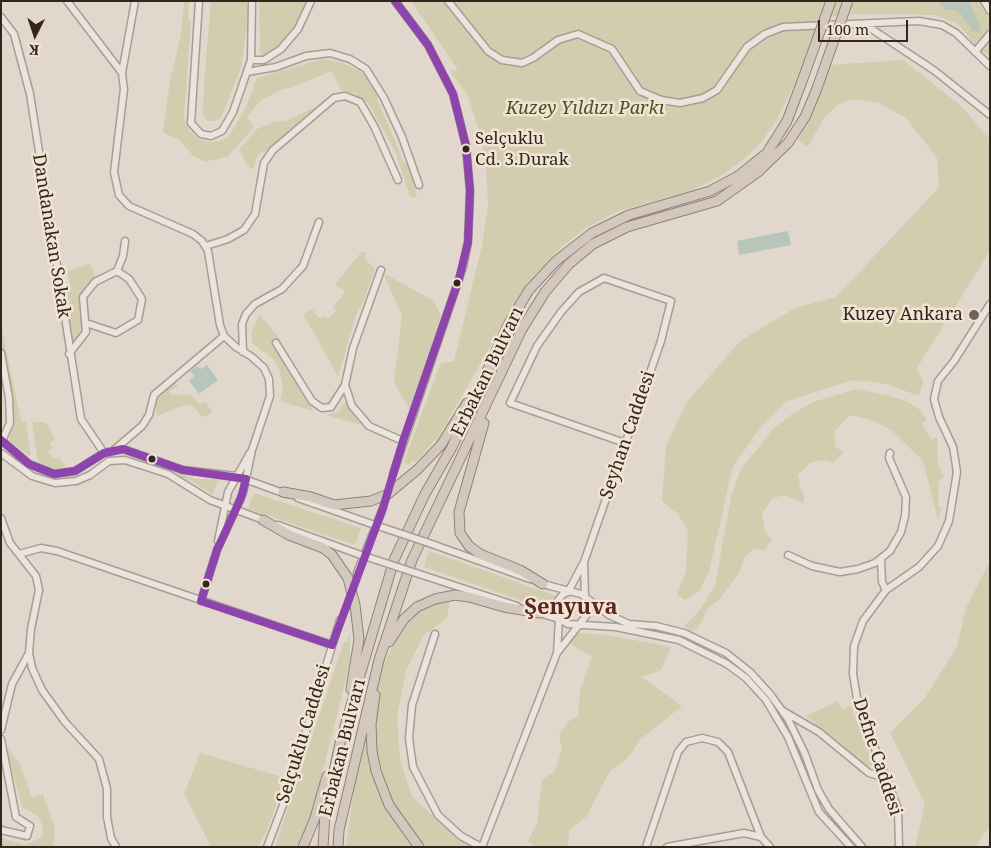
<!DOCTYPE html>
<html>
<head>
<meta charset="utf-8">
<style>
	body { margin:0 }
	#map { position:relative; width:991px; height:848px; overflow:hidden; background:#e2d7cc; font-family:"Noto Serif",serif }
	canvas { display:block }
	.frame { position:absolute; inset:0; border:2px solid #34261f; pointer-events:none }
	.north { position:absolute; left:10px; top:10px; width:50px; height:50px; -webkit-text-stroke:4px #f2e4d3; paint-order:stroke; rotate:184deg; font-size:14px; font-weight:700; line-height:20px; text-align:center; color:#34261f }
	.north::after { content:''; display:block; margin:auto; width:18px; height:22px; background:#34261f; clip-path:polygon(50% 0,100% 100%,50% 72%,0 100%) }
	.scale { position:absolute; left:818px; top:20px; width:90px; height:22px; box-sizing:border-box; border:2px solid #34261f; border-top:0; padding-left:6px; font-size:15px; line-height:18px; white-space:nowrap; color:#34261f; -webkit-text-stroke:4px #f2e4d3; paint-order:stroke }
</style>
</head>
<body>
<div id="map">
<canvas width="991" height="848"></canvas>
<div class="frame"></div>
<div class="north">K</div>
<div class="scale">100 m</div>
</div>
<script>
const ctx = document.querySelector('canvas').getContext('2d');
ctx.lineJoin = 'round';
function fill(path, color) { ctx.fillStyle = color; ctx.fill(path, 'evenodd'); }
const poly = rows => new Path2D(rows.map(r => 'M' + r).join(''));
function trace(path, color, width, dash) { ctx.strokeStyle = color; ctx.lineWidth = width; ctx.lineCap = dash ? 'butt' : 'round'; ctx.setLineDash(dash || []); ctx.stroke(path); }
function label(font, color, halo, rows, align = 'center') {
  ctx.font = font + ' "Noto Serif",serif'; ctx.lineWidth = 5; ctx.setLineDash([]); ctx.textBaseline = 'middle'; ctx.strokeStyle = halo; ctx.fillStyle = color; for (const [text, x, y, turn = 0] of rows) {
    ctx.save(); ctx.translate(x, y); ctx.rotate((+turn || 0) * Math.PI / 180); ctx.textAlign = isNaN(turn) ? turn : align; if (halo) ctx.strokeText(text, 0, 0); ctx.fillText(text, 0, 0); ctx.restore();
  }
}
fill(poly([
	[184,1,189,1,188,21,191,22,184,118,190,131,198,139,209,142,220,141,229,136,245,109,257,78,322,59,341,62,363,73,380,95,377,98,404,163,409,162,417,197,410,197,396,153,368,103,354,93,341,90,332,71,290,88,283,89,260,101,247,117,254,128,228,156,205,162,193,156,180,140,166,134,163,131,170,81,181,34],
	[211,1,247,1,247,27,241,67,225,109,220,119,214,121,208,121,203,116,204,82],
	[259,1,306,1,289,39,275,52,264,56,260,54],
	[411,1,979,1,990,20,990,57,976,46,958,24,936,15,854,14,822,18,813,48,776,121,763,140,743,160,721,176,690,191,616,212,586,228,562,246,526,284,439,436,415,462,413,460,408,465,404,462,440,364,454,361,482,245,488,206,486,168,482,142,468,96,450,71,458,70],
	[903,60,960,105,990,139,990,251,917,368,923,381,919,396,886,384,853,380,787,401,761,427,733,466,709,572,700,590,685,600,677,595,686,571,688,531,678,514,662,501,666,445,687,402,740,341,795,308,836,297,939,187,937,158,906,118,879,103,852,99,838,105,825,116,808,147,798,140,812,114,829,65],
	[331,99,268,151,259,153,252,170,245,162,239,149,257,129,275,122,286,121],
	[362,251,366,253,365,259,375,269,361,308,358,309,338,376,303,314,312,309,319,318,325,316,328,319,336,311,333,307,345,292,335,284],
	[90,264,95,277,81,297,84,331,77,342,73,343,64,287,70,285,68,271],
	[383,273,434,301,441,316,411,411,394,383,402,315],
	[259,314,281,340,274,346,305,398,308,398,313,411,280,401,283,388,279,369,272,358,253,344,251,333],
	[2,329,21,421,26,422,31,457,9,440,15,421,1,353],
	[175,382,178,386,169,392,172,395,191,394,198,404,205,401,213,413,202,417,194,407,188,405,179,407,157,416,155,405,157,397],
	[856,389,890,396,906,401,920,410,927,420,922,424,932,440,937,437,938,464,944,478,939,480,938,506,942,508,938,520,923,461,891,430,871,420,850,415,835,431,835,447,844,452,833,463,823,460,810,463,798,475,800,487,804,496,804,504,785,495,773,498,762,513,765,532,772,539,765,551,754,549,744,558,739,573,719,600,708,608,698,628,690,632,684,626,699,611,715,586,731,497,740,471,772,430,792,414,813,402],
	[347,399,353,414,361,425,326,415,338,412],
	[32,422,44,422,49,427,55,440,50,443,52,447,48,451,54,459,59,457,69,472,57,471,38,463],
	[140,460,196,479,218,479,213,495,195,483,141,462],
	[254,493,361,528,355,545,248,509],
	[429,551,559,597,555,612,424,567],
	[990,561,990,826,975,847,915,847,925,804,890,733,924,699,957,647,966,608],
	[450,600,447,618,423,636,406,671,397,716,400,759,412,796,449,831,475,847,428,847,414,834,395,807,376,764,374,737,379,675,395,640,410,617,432,603],
	[350,633,350,663,312,814,299,847,275,847,344,642,347,642],
	[581,633,607,635,671,647,661,670,642,677,682,706,641,739,627,759,610,771,586,817,569,830,568,847,536,847,528,841,537,823,542,780,555,771,562,749,559,734,569,721,578,716,580,691,592,656,580,651,569,642,572,637],
	[838,701,842,710,851,706,873,765,867,766,806,716],
	[361,740,366,740,377,790,388,812,412,847,346,847],
	[5,745,20,764,32,798,43,794,55,827,53,847,1,847,1,838,25,845,42,837,43,828,39,817,22,807],
	[200,753,286,778,267,830,258,847,211,847,184,794]
]), '#d3cdb0');
fill(poly([
	[937,1,969,1,981,30,978,32,973,31,961,14,955,10,946,10],
	[788,231,791,245,739,255,737,241],
	[207,365,218,380,199,394,189,381,194,376,190,371,197,366,201,369]
]), '#b7c5ba');
trace(poly([
	[383,508,393,474],
	[340,620,357,573]
]), '#bfb4a9', 6, [6, 3]);
const minor = poly([
	[67,1,122,73,124,89,114,172,119,195,129,206,193,234,202,241,208,251,220,325,224,336,236,347,252,357,264,368,269,379,270,396,252,450,243,493,217,550,201,601],
	[199,1,191,123,201,134,211,136,222,131,233,112,251,60,252,1],
	[448,1,488,51,502,60,522,63,533,58,558,40,578,34,612,49,640,91,661,100,680,103,703,98,717,90,747,47,765,34,783,27,919,21,942,25,956,33,990,66],
	[984,1,990,11],
	[1,17,14,34,30,94,81,419,104,453],
	[864,24,935,71,990,115],
	[975,52,990,34],
	[251,60,264,60,281,49,298,29,311,1],
	[247,72,276,67,306,56,330,53,350,59,366,69,384,98,402,137,419,185],
	[122,73,135,1],
	[206,246,228,239,244,230,255,214,264,163,273,150,334,98,345,96,360,102,374,126,398,180],
	[381,270,353,348,345,385,352,406,369,426,403,441],
	[86,323,116,333,138,320,142,299,129,279,117,271],
	[276,343,312,401,322,408,331,407,345,385],
	[243,352,242,324,246,314,255,304,282,289,303,266,319,222],
	[1,353,9,398,10,423,2,441],
	[69,354,86,332,83,297,95,282,117,271,123,256,125,241],
	[1,440,29,464,54,474,75,471,104,453,123,449,183,470,236,476,286,494],
	[114,450,142,426,149,415,154,395,224,336],
	[1,453,32,476,55,483,76,481,90,475,109,461,125,460,168,474,210,500,266,521],
	[393,474,463,267,468,242,470,191,466,146,453,94,428,45,395,1],
	[298,498,369,523],
	[1,518,10,543,36,576,39,590,31,629,29,653,32,668,42,690,65,722,99,759,107,789,107,817,111,838,116,847],
	[278,525,358,554],
	[218,541,228,492,250,453],
	[426,542,530,579],
	[19,554,41,548,57,551,332,645],
	[788,555,812,566,840,572,858,569,875,563,890,551,901,532,905,516,906,497,889,458,890,453],
	[881,559,882,582,886,590],
	[357,573,383,508],
	[416,573,517,606],
	[539,583,581,594,609,615,629,624,656,626,684,633,726,653,750,672,770,694,788,719,805,754,818,790,829,809,862,847],
	[536,612,559,619,568,624,616,627,679,640,727,664,746,678,766,700,788,737,819,812,851,847],
	[435,634,412,705,409,738,413,767,438,815,461,836,481,847],
	[557,653,559,619,555,608,556,603,563,594,568,592,584,562,661,341,671,301,604,278,579,292,561,312,537,346,510,403,625,443],
	[783,711,819,732,869,773,886,778],
	[1,730,12,684,29,653],
	[1,739,16,817,30,826,27,836,1,830],
	[267,847,285,800,340,620],
	[482,847,557,653,589,612,589,607,585,597,584,562],
	[646,847,678,752,686,742,702,738,718,742,728,752,761,837],
	[667,847,744,833,761,837,770,847],
	[899,847,898,809,858,704,853,674,854,646,863,621,886,590,919,567,938,546,949,521,957,472,953,447,939,417,934,399,938,381,954,361,990,304]
]);
const highway = poly([
	[484,423,459,512,460,533,469,546,480,554,520,570,543,584],
	[283,492,311,497,334,505,371,501,388,494,417,470,441,445,467,403],
	[263,520,289,535,323,548,332,555,348,578,355,605,359,639,351,689],
	[389,642,404,619,417,607,435,599,455,595,469,597,504,607,540,613],
	[375,695,371,724,372,751,376,771,389,805,419,847],
	[303,847,315,818,327,776],
	[323,847,325,813,340,743,394,560,425,494,452,447,509,323,529,290,556,261,592,233,629,215,710,191,738,176,767,153,787,121,801,84],
	[338,847,339,830,379,660,412,560,522,329,545,292,569,264,593,244,627,227,717,201,758,172,788,143,805,117,816,91]
]);
trace(minor, '#a79d96', 9);
trace(highway, '#8c837c', 11);
trace(minor, '#eae4dd', 6);
trace(highway, '#d4c8be', 9);
const minorBridge = poly([
	[369,523,426,542],
	[358,554,416,573]
]);
const highwayBridge = poly([
	[801,84,831,1],
	[816,91,848,1]
]);
trace(minorBridge, '#a79d96', 9, []);
trace(highwayBridge, '#8c837c', 11, []);
trace(minorBridge, '#eae4dd', 6);
trace(highwayBridge, '#d4c8be', 9);
trace(poly([
	[1,440,29,464,54,474,75,471,104,453,123,449,183,470,246,479,241,498,217,550,201,601,332,645,383,508,403,441,459,279,468,242,470,191,466,146,453,94,428,45,395,1]
]), '#8e44ad', 8);
for (const [x, y, r, color] of [
	[466,149,4.5,"#34261f"],
	[457,283,4.5,"#34261f"],
	[974,315,6,"#71645c"],
	[152,459,4.5,"#34261f"],
	[206,584,4.5,"#34261f"]
]) { const dot = new Path2D(); dot.arc(x, y, r, 0, 2 * Math.PI); ctx.fillStyle = color; ctx.fill(dot); trace(dot, '#f2e4d3', 2); }
label('17px', '#34261f', '#f2e4d3', [
	["Selçuklu",475,139],
	["Cd. 3.Durak",475,160]
], 'left');
label('italic 18px', '#4b4f27', '#f2e4d3', [
	["Kuzey Yıldızı Parkı",585,109]
]);
label('18px', '#34261f', '#f2e4d3', [
	["Dandanakan Sokak",51,236,81],
	["Erbakan Bulvarı",488,372,-64],
	["Seyhan Caddesi",628,435,-71],
	["Selçuklu Caddesi",304,734,-73],
	["Erbakan Bulvarı",343,748,-76],
	["Defne Caddesi",877,757,72]
]);
label('18px', '#34261f', '#f2e4d3', [
	["Kuzey Ankara",963,315]
], 'right');
label('bold 22px', '#5d2522', '#f2e4d3', [
	["Şenyuva",571,608]
]);
</script>
</body>
</html>
